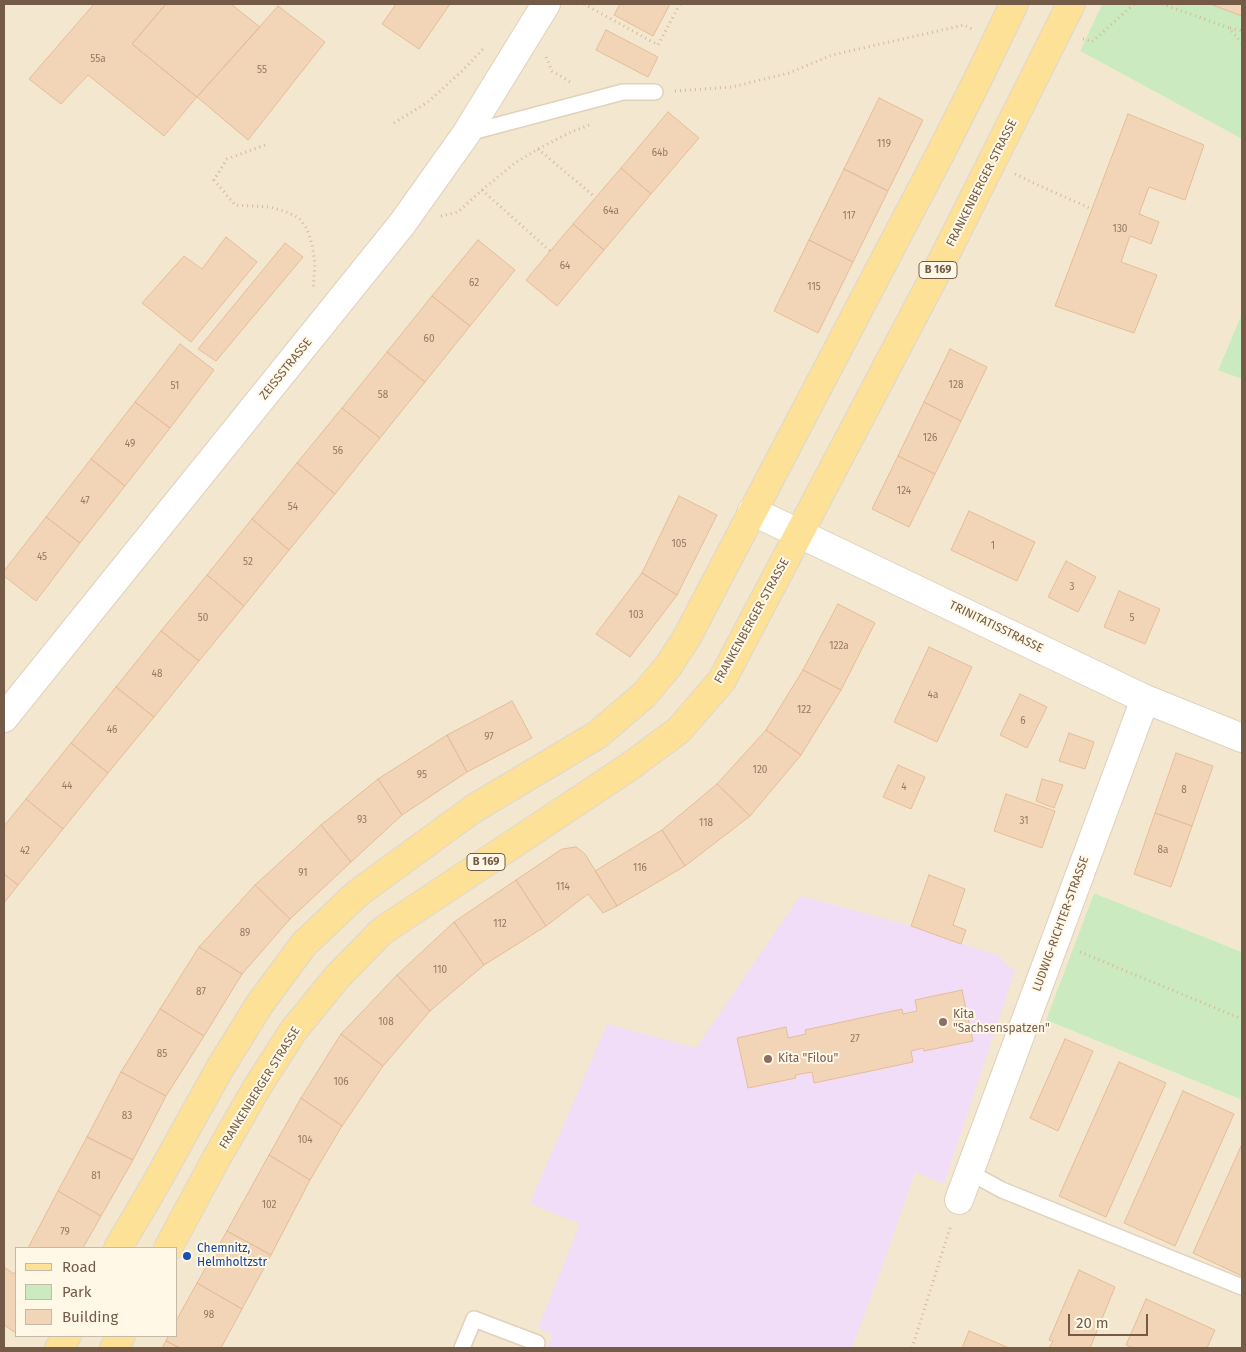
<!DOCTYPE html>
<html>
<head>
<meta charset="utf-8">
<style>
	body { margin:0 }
	#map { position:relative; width:1246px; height:1352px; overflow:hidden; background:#fcf4e0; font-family:"Fira Sans",sans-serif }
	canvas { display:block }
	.frame { position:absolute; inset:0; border:5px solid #735b47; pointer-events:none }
	.legend { position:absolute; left:15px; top:1247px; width:162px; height:90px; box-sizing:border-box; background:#fff8e7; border:1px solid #c7b9a7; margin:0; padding:6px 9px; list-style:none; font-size:15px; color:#735b47 }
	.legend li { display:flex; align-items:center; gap:10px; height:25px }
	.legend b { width:25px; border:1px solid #c7b9a7 }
	.scale { position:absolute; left:1068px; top:1314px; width:80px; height:22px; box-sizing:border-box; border:2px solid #735b47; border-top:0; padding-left:6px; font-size:15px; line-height:18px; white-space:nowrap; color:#735b47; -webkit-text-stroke:4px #fff8e7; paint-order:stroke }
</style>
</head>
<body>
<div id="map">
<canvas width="1246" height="1352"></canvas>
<div class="frame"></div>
<ul class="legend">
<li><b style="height:6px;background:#fde197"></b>Road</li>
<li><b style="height:14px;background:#cceabf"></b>Park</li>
<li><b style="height:14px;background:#f2d5b7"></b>Building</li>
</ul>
<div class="scale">20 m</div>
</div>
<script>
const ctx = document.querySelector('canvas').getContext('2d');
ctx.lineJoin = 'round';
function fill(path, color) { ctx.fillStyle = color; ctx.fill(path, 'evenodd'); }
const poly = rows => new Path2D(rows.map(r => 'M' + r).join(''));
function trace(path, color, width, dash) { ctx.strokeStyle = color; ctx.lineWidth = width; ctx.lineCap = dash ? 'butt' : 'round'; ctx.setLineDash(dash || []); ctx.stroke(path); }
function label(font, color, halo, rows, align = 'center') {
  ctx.font = font + ' "Fira Sans",sans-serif'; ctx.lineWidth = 4; ctx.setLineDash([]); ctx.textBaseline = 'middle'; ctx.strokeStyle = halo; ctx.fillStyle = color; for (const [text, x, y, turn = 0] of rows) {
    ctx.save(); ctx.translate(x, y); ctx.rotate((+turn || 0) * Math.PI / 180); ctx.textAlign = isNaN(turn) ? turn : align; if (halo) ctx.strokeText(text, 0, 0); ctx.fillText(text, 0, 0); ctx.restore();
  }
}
fill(poly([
	[4,4,1102,4,1080,51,1242,139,1242,313,1218,369,1242,379,1242,952,1094,893,1046,1020,1242,1100,1242,1348,4,1348],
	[16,1248,176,1248,176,1336,16,1336]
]), '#f4e7cf');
fill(poly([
	[800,896,911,926,999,956,1009,967,1015,970,944,1184,915,1172,878,1278,852,1348,547,1348,553,1335,538,1328,580,1224,530,1203,607,1024,696,1048]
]), '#f1ddf8');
fill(poly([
	[1102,4,1242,4,1242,139,1080,51],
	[1242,313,1242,379,1218,370],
	[1094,893,1242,952,1242,1100,1046,1020]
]), '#cceabf');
const building = poly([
	[94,4,166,4,132,44,197,97,164,136,88,75,61,104,29,79,94,4],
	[166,4,231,4,260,27,197,97,132,44,166,4],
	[396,4,450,4,419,49,382,24,396,4],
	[620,4,670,4,653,36,614,15,620,4],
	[1210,4,1242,4,1242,16,1210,4],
	[278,6,325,42,248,140,197,97,278,6],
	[606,30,658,57,648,77,596,50,606,30],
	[879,98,923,120,888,191,844,169,879,98],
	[668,112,699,138,651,194,621,168,668,112],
	[1128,114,1204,145,1185,200,1149,187,1139,214,1159,222,1151,244,1130,236,1121,262,1157,275,1134,333,1055,306,1128,114],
	[621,168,651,194,604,250,573,224,621,168],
	[844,169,888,191,853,262,809,240,844,169],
	[573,224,604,250,557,306,526,280,573,224],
	[226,237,257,262,191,342,142,303,184,256,202,269,226,237],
	[478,240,515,270,470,326,432,296,478,240],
	[809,240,853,262,818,333,774,311,809,240],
	[285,243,303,257,216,361,198,349,285,243],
	[432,296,470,326,425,382,387,352,432,296],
	[180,344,214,370,170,428,135,402,180,344],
	[950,349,987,367,961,421,924,402,950,349],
	[387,352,425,382,380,438,342,408,387,352],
	[135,402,170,428,125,486,91,459,135,402],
	[924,402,961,421,935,474,898,456,924,402],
	[342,408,380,438,335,494,297,463,342,408],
	[898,456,935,474,909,527,872,509,898,456],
	[91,459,125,486,80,543,46,517,91,459],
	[297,463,335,494,289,550,252,519,297,463],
	[679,496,717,515,677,595,642,573,679,496],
	[969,511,1035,542,1017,581,951,550,969,511],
	[46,517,80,543,36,601,4,576,4,571,46,517],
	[252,519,289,550,244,606,207,575,252,519],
	[1066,561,1096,577,1078,612,1048,597,1066,561],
	[642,573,677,595,630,657,596,634,642,573],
	[207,575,244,606,199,661,161,631,207,575],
	[1119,591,1160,609,1145,644,1104,627,1119,591],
	[838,604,875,623,841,690,803,670,838,604],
	[161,631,199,661,154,717,116,687,161,631],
	[929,647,972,667,937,742,894,722,929,647],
	[803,670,841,690,801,755,766,730,803,670],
	[116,687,154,717,108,773,71,743,116,687],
	[1020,694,1047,707,1027,748,1000,735,1020,694],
	[512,701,532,738,467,772,447,735,512,701],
	[766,730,801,755,750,816,717,784,766,730],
	[1069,733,1094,742,1085,769,1059,761,1069,733],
	[447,735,467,772,402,815,378,779,447,735],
	[71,743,108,773,63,829,26,799,71,743],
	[1176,753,1213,766,1192,826,1155,813,1176,753],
	[898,765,925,777,911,809,883,797,898,765],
	[378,779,402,815,351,862,321,825,378,779],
	[1042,779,1063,785,1054,808,1036,801,1042,779],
	[717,784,750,816,685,866,662,830,717,784],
	[1006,794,1055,811,1042,848,994,831,1006,794],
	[26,799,63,829,18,885,4,874,4,826,26,799],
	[1155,813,1192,826,1171,887,1134,874,1155,813],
	[321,825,351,862,290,919,255,885,321,825],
	[662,830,685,866,617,906,595,871,662,830],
	[576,847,585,854,617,906,603,913,588,894,546,926,516,880,562,849,576,847],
	[4,874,18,885,4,903,4,874],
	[929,875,965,889,953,925,966,930,961,944,911,926,929,875],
	[516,880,546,926,484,965,454,922,516,880],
	[255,885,290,919,242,974,199,947,255,885],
	[454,922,484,965,430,1011,397,975,454,922],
	[199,947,242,974,204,1036,160,1009,199,947],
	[397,975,430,1011,383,1066,341,1034,397,975],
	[962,990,973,1041,924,1051,923,1048,911,1051,913,1062,814,1083,812,1072,795,1075,796,1078,748,1088,737,1038,786,1027,788,1038,806,1034,805,1030,902,1009,903,1014,917,1011,915,1000,962,990],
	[160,1009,204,1036,166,1096,121,1072,160,1009],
	[341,1034,383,1066,342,1126,301,1098,341,1034],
	[1065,1039,1093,1051,1058,1131,1030,1118,1065,1039],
	[1119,1062,1166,1083,1106,1217,1059,1196,1119,1062],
	[121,1072,166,1096,133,1160,87,1137,121,1072],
	[1183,1091,1234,1114,1175,1246,1124,1223,1183,1091],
	[301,1098,342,1126,310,1180,269,1155,301,1098],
	[87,1137,133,1160,101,1216,58,1191,87,1137],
	[1242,1144,1242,1276,1193,1253,1242,1144],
	[269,1155,310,1180,271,1255,227,1231,269,1155],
	[58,1191,101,1216,83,1248,28,1248,58,1191],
	[227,1231,271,1255,242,1309,197,1283,227,1231],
	[4,1267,14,1274,16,1270,16,1333,4,1325,4,1267],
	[1079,1270,1115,1287,1090,1348,1049,1348,1053,1341,1049,1340,1079,1270],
	[197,1283,242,1309,221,1348,180,1348,166,1341,168,1336,176,1336,176,1321,197,1283],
	[1146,1299,1215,1330,1207,1348,1134,1348,1126,1345,1146,1299],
	[969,1331,1009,1348,962,1348,969,1331],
	[166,1341,180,1348,162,1348,166,1341]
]);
fill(building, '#f2d5b7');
trace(building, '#e5bd98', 1);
const lane = poly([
	[468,133,623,92,655,92],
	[969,1172,1002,1190,1242,1287],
	[462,1348,474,1319,537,1343,535,1348]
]);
const street = poly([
	[752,511,1145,699,1242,738],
	[4,718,402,224,466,134,546,4],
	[959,1200,1145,699]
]);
const primary = poly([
	[118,1248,155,1185,220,1068,259,1005,304,944,358,893,473,809,597,735,644,695,669,665,687,637,940,154,976,83,1014,4],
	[168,1248,216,1159,256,1089,293,1031,338,976,382,931,629,767,679,730,722,680,934,277,1071,4],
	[59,1348,67,1336],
	[114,1348,121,1336]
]);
trace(lane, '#e0d1bc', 18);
trace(street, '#e0d1bc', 30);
trace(primary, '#ddd8d3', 30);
trace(poly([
	[584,4,658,45,680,4],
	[1162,4,1229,28,1242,43],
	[1230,28,1242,31],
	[1083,39,1092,42,1134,4],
	[546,57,552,71,572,83],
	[675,91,732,87,789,73,832,55,964,25,972,29],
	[394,123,428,102,462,71,485,47],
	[265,145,227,159,214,180,235,205,270,207,284,211,299,218,307,229,312,244,315,264,313,290],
	[538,149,595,197],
	[1015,174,1040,186,1092,209],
	[482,190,550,251],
	[441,216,458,212,482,190,515,163,538,149,571,132,592,124],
	[1080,952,1242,1019],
	[912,1348,951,1225]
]), '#d7b89b', 3, [1, 4]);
trace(lane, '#fff', 15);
trace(street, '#fff', 28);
trace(primary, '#fde197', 28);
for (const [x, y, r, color] of [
	[943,1022,5,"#8d6e63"],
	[768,1059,5,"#8d6e63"],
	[187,1256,5,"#1a4fb4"]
]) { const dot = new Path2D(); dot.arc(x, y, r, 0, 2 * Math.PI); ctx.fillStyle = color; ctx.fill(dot); trace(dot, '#fff8e7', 2); }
label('10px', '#937a63', null, [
	["55a",98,59],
	["55",262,70],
	["119",884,144],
	["64b",660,153],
	["64a",611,211],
	["117",849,216],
	["130",1120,229],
	["64",565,266],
	["62",474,283],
	["115",814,287],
	["60",429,339],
	["128",956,385],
	["51",175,386],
	["58",383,395],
	["126",930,438],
	["49",130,444],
	["56",338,451],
	["124",904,491],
	["47",85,501],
	["54",293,507],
	["105",679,544],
	["1",993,546],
	["45",42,557],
	["52",248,562],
	["3",1072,587],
	["103",636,615],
	["50",203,618],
	["5",1132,618],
	["122a",839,646],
	["48",157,674],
	["4a",933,695],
	["122",804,710],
	["6",1023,721],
	["46",112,730],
	["97",489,737],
	["120",760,770],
	["95",422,775],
	["44",67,786],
	["4",904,787],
	["8",1184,790],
	["93",362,820],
	["31",1024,821],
	["118",706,823],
	["8a",1163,850],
	["42",25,851],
	["116",640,868],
	["91",303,873],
	["114",563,887],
	["112",500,924],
	["89",245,933],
	["110",440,970],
	["87",201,992],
	["108",386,1022],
	["27",855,1039],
	["85",162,1054],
	["106",341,1082],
	["83",127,1116],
	["104",305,1140],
	["81",96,1176],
	["102",269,1205],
	["79",65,1232],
	["98",209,1315]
]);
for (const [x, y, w] of [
	[938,270,38],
	[486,862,38]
]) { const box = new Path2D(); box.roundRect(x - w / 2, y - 8.5, w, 17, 4); ctx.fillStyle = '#fff8e7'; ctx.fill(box); trace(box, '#735b47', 1); }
label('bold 11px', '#735b47', null, [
	["B 169",938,270],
	["B 169",486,862]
]);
label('12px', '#735b47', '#fff8e7', [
	["FRANKENBERGER STRASSE",982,183,-63],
	["ZEISSSTRASSE",286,369,-51],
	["FRANKENBERGER STRASSE",752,621,-61],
	["TRINITATISSTRASSE",996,627,26],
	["LUDWIG-RICHTER-STRASSE",1061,924,-70],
	["FRANKENBERGER STRASSE",260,1088,-58]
]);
label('12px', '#785e54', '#fff8e7', [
	["Kita",953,1015],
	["\"Sachsenspatzen\"",953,1029],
	["Kita \"Filou\"",778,1059]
], 'left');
label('12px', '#164399', '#fff8e7', [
	["Chemnitz,",197,1249],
	["Helmholtzstr",197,1263]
], 'left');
</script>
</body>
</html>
